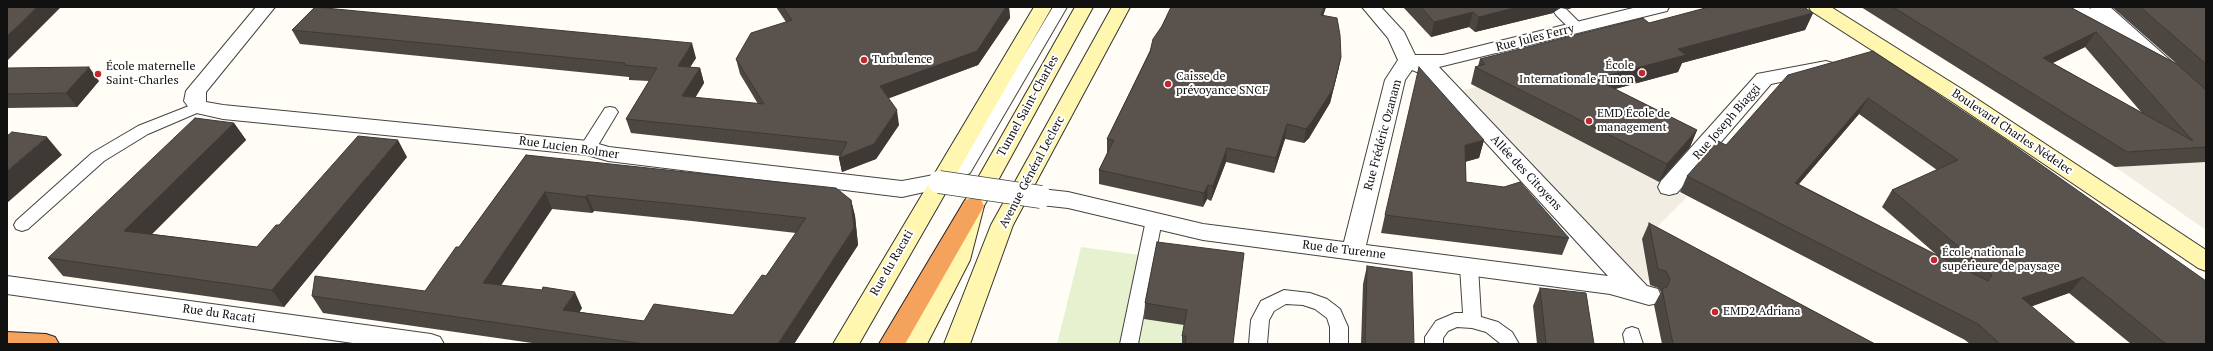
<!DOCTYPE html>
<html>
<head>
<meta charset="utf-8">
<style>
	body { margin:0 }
	#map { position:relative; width:2213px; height:351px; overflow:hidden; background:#fffdf5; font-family:"PT Serif",serif }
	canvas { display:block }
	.frame { position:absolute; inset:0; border:8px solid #111; pointer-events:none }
</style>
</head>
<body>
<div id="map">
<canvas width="2213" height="351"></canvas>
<div class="frame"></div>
</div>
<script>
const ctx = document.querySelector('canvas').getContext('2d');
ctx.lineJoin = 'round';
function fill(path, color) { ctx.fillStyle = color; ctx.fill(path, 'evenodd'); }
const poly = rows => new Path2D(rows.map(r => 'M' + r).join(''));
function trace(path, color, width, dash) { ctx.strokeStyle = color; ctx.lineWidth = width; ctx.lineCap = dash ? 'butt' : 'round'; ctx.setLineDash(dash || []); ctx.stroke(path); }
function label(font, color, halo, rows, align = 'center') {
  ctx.font = font + ' "PT Serif",serif'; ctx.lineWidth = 4; ctx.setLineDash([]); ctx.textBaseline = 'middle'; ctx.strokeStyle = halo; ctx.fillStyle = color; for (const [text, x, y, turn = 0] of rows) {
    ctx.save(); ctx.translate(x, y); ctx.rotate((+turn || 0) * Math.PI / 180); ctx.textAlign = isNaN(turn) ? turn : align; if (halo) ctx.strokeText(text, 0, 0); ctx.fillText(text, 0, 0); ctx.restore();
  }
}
fill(poly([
	[1081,247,1155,257,1188,326,1182,344,1057,344]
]), '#e6f2cf');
fill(poly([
	[1476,87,1687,197,1642,242,1649,280,1625,278,1451,93],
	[2206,162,2206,230,2115,167]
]), '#f1ede2');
const lane = poly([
	[1053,7,1067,7,970,173,945,186,939,188,933,186,931,182,933,178,958,165,1053,7],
	[1561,8,1566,9,1582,25,1584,28,1582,31,1572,31,1556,15,1554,12,1561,8],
	[199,102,204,104,207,107,204,110,148,134,104,161,28,229,22,231,16,229,14,225,16,221,92,153,138,126,199,102],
	[610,107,615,108,618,112,594,152,588,153,582,152,580,148,582,144,605,108,610,107],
	[1154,214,1160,216,1162,220,1138,344,1120,344,1146,220,1148,216,1154,214],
	[1469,261,1475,262,1478,267,1481,317,1498,322,1512,332,1519,344,1501,344,1486,332,1472,328,1457,327,1448,331,1443,338,1443,344,1425,344,1425,337,1436,321,1455,313,1463,313,1460,267,1463,262,1469,261],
	[1284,290,1310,293,1327,299,1340,309,1348,327,1348,344,1330,344,1330,327,1327,318,1315,309,1303,305,1286,304,1274,311,1269,320,1267,344,1249,344,1251,320,1261,301,1284,290],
	[1632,327,1638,329,1643,344,1625,344,1623,334,1626,329,1632,327]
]);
const street = poly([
	[256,7,275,7,206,92,206,102,223,105,588,141,609,147,902,181,939,174,947,177,950,182,947,187,902,197,608,161,587,155,223,119,192,112,184,101,186,91,256,7],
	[1362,7,1381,7,1404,32,1415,55,1443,55,1637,7,1669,7,1667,11,1439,67,1647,286,1658,289,1661,296,1658,303,1649,305,1610,294,1203,240,1068,208,1041,205,1033,203,1030,197,1033,191,1041,189,1068,192,1203,224,1344,242,1385,80,1398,60,1388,38,1362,7],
	[1412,70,1424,75,1608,276,1366,245,1405,80,1412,70],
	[2064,7,2087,7,2091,9,2090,7,2110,7,2206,92,2206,110,2199,108,2115,32,2104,31,2066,11,2064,7],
	[1826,61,1833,63,1836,67,1833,71,1771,84,1677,193,1669,195,1661,193,1658,187,1661,181,1757,74,1826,61],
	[7,276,431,334,440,337,444,344,360,344,7,294,7,276]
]);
const secondary = poly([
	[1034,7,1052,7,859,344,833,344,1034,7],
	[1075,7,1093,7,984,206,970,260,927,344,901,344,946,260,962,206,1075,7],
	[1112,7,1130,7,1013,225,970,344,944,344,991,225,1112,7],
	[1809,7,1831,7,1965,91,2206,250,2206,271,2198,268,1951,101,1811,11,1809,7]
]);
const highway = poly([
	[973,198,981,200,984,206,905,344,879,344,965,200,973,198],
	[7,332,46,334,55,337,59,344,7,344,7,332]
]);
trace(lane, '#444', 2);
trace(street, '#444', 2);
trace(secondary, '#333', 2);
trace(highway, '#222', 2);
fill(lane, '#fff');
fill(street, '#fff');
fill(secondary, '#fff6b0');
fill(highway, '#f5a25d');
const streetBridge = poly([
	[939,182,1041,197]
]);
trace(streetBridge, '#444', 24, []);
trace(streetBridge, '#fff', 22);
fill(poly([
	[776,7,1009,7,1010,18,978,65,888,98,899,125,876,159,842,172,839,158,840,156,631,133,626,119,649,81,629,80,629,77,300,44,292,30,696,58,690,67,700,68,704,83,695,98,758,104,740,74,736,59,786,22],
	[1171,7,1326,7,1323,15,1341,57,1338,71,1330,103,1309,138,1304,143,1285,139,1274,173,1226,162,1211,201,1207,199,1203,207,1099,184,1099,170,1107,153,1107,139],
	[1403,7,1560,7,1553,13,1475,32,1469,27,1431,37],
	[1561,7,1575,7,1568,9],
	[1861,7,2070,7,2177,64,2112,7,2206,7,2206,162,2115,167],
	[2085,47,2142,113,2053,63],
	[1813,13,1805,30,1682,63,1678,72,1615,89,1697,130,1690,147,1659,182,1471,84,1475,67,1478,66,1480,59,1649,23],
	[1873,51,2206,344,2131,344,2069,293,2031,306,2076,344,1970,344,1965,340,1680,192,1687,176,1726,145],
	[1859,114,1937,170,1892,190,1882,207,1938,256,1799,184],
	[7,68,99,81,77,107,7,108],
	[234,123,246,140,152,234,257,247,279,225,407,157,284,307,63,276,48,258],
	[1484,140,1479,158,1465,162,1466,182,1569,238,1562,255,1381,233,1385,215],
	[526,155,851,200,855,216,858,245,794,344,539,344,323,313,312,296,425,291,459,247],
	[552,209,592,213,594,211,692,221,796,233,766,276,733,315,644,321,579,312,582,308,501,285],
	[1649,223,1875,344,1662,344,1654,305,1661,292,1658,288,1650,285,1642,239],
	[1157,242,1233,344,1182,344,1182,336,1184,325,1144,319,1145,303],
	[1367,266,1414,344,1361,344,1363,284],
	[1540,288,1594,344,1537,344,1533,306]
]), '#4d4742');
fill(poly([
	[37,7,61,7,7,61,7,36],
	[1006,7,1009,7,1010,18,978,65,882,101,880,86],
	[1324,7,1326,7,1319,29,1321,15],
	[1518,7,1560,7,1553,13,1475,32,1479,17],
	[1568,7,1575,7,1568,9],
	[1473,12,1469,27,1431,37,1434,22],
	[1813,13,1805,30,1682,63,1678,72,1589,96,1595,79,1678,49],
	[2096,32,2085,47,2032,73,2043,58],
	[692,43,696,58,682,80,678,66],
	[1341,57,1338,71,1330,103,1309,138,1304,143,1306,129],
	[89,67,99,81,77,107,66,93],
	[700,68,704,83,687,111,682,96],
	[1868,98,1859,114,1786,199,1795,183],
	[897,110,899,125,876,159,842,172,839,158],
	[234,123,246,140,138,248,124,231],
	[1287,124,1285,139,1274,173,1276,158],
	[1697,130,1690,147,1659,182,1667,164],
	[47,137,62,155,7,203,7,171],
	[398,140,407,157,284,307,272,290],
	[1484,140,1479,158,1460,163,1465,145],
	[1227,148,1226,162,1211,201,1213,186],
	[1208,185,1207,199,1203,207,1204,193],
	[545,192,552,209,492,299,483,283],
	[587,195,594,211,592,213,585,197],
	[851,200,855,216,858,245,794,344,778,344],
	[2083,277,2069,293,2008,315,2022,298],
	[575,292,582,308,571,326,563,310]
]), '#3f3936');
const building = poly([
	[7,7,37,7,7,36,7,7],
	[315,7,692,43,678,66,700,68,682,96,764,104,736,59,751,33,792,20,783,7,1006,7,977,51,880,86,897,110,874,144,839,158,847,142,626,119,657,68,624,65,625,63,292,30,315,7],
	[1171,7,1324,7,1321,15,1337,18,1340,35,1341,57,1333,89,1311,123,1306,129,1287,124,1276,158,1227,148,1213,186,1208,185,1204,193,1099,170,1114,140,1107,139,1150,52,1153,39,1162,26,1171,7],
	[1421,7,1518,7,1479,17,1473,12,1434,22,1421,7],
	[1709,7,1804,7,1813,13,1678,49,1686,55,1595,79,1697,130,1667,164,1475,67,1485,64,1480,59,1643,18,1649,23,1709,7],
	[1893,7,2070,7,2177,64,2206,90,2206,147,2127,152,1893,7],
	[2096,32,2193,141,2043,58,2096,32],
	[2140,7,2206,7,2206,64,2140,7],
	[1873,51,2006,140,2206,281,2206,344,2166,344,2083,277,2022,298,2076,344,2000,344,1978,324,1687,176,1718,141,1726,145,1788,75,1873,51],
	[1868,98,1958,160,1892,190,1992,275,1988,281,1795,183,1868,98],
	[89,67,66,93,7,94,7,68,89,67],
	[1419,67,1484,140,1465,145,1466,182,1504,187,1520,182,1569,238,1385,215,1419,67],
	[195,118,234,123,124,231,257,247,276,225,279,225,358,136,398,140,272,290,48,258,195,118],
	[12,132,47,137,7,171,7,136,12,132],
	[526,155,836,188,851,200,854,228,778,344,644,344,312,296,315,276,425,291,456,247,459,247,526,155],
	[545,192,585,197,587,195,686,205,806,218,766,276,762,275,733,315,654,304,644,321,563,310,575,292,543,287,542,290,483,283,545,192],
	[1649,223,1875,344,1673,344,1662,289,1667,287,1670,279,1666,271,1658,269,1649,223],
	[1157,242,1244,253,1233,344,1185,344,1186,336,1182,336,1187,310,1145,303,1157,242],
	[1367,266,1412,272,1414,344,1365,344,1367,266],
	[1540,288,1586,293,1594,344,1546,344,1540,288]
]);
fill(building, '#5a524d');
trace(building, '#3f3936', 1);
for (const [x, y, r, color] of [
	[864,60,4,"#c4262e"],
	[1642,73,4,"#c4262e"],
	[98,74,4,"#c4262e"],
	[1168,84,4,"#c4262e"],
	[1589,121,4,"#c4262e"],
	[1934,260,4,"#c4262e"],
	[1715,312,4,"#c4262e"]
]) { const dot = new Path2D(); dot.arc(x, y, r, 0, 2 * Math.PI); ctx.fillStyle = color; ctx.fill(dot); trace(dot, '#fff', 1.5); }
label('12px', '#111', '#fff', [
	["Rue Jules Ferry",1535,38,-14],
	["Tunnel Saint-Charles",1028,106,-61],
	["Rue Joseph Biaggi",1727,122,-49],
	["Boulevard Charles Nédelec",2012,132,34],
	["Rue Frédéric Ozanam",1383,135,-75],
	["Rue Lucien Rolmer",569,148,8],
	["Avenue Général Leclerc",1032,172,-62],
	["Allée des Citoyens",1526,173,47],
	["Rue de Turenne",1344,250,7],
	["Rue du Racati",892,263,-60],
	["Rue du Racati",219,314,8]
]);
label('12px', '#111', '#fff', [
	["Turbulence",872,60],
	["École",1634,66,"right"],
	["Internationale Tunon",1634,80,"right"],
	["École maternelle",106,67],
	["Saint-Charles",106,81],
	["Caisse de",1176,77],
	["prévoyance SNCF",1176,91],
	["EMD École de",1597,114],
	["management",1597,128],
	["École nationale",1942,253],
	["supérieure de paysage",1942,267],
	["EMD2 Adriana",1723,312]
], 'left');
</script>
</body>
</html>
